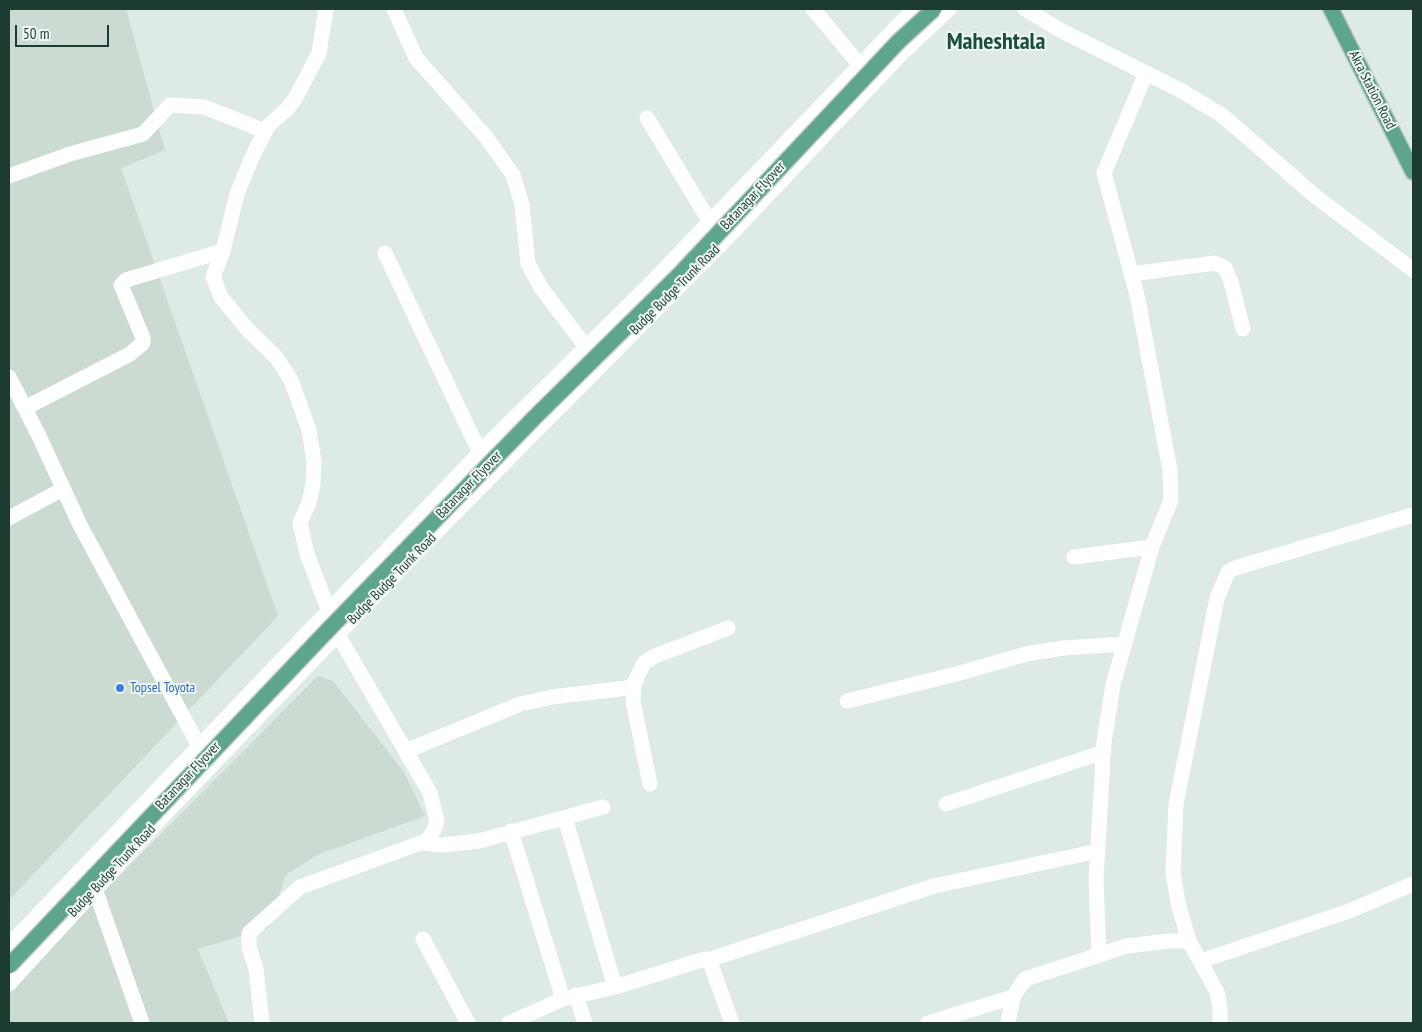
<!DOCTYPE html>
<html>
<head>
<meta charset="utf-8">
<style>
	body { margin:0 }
	#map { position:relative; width:1422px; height:1032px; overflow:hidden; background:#ddebe4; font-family:"PT Sans Narrow",sans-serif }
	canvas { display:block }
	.frame { position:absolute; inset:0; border:10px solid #1d3c31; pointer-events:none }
	.scale { position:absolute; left:15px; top:25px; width:94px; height:22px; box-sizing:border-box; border:2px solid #1d3c31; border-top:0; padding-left:6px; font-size:15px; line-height:18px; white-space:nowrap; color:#1d3c31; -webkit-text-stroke:4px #eef7f2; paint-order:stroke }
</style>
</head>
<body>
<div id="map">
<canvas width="1422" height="1032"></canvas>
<div class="frame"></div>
<div class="scale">50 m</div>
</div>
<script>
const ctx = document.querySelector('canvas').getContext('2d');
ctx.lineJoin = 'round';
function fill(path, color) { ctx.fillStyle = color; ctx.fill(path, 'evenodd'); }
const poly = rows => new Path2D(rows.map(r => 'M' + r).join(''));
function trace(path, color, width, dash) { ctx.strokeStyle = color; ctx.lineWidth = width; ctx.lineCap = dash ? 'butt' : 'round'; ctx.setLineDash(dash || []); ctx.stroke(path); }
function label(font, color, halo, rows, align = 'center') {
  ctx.font = font + ' "PT Sans Narrow",sans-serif'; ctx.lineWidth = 4; ctx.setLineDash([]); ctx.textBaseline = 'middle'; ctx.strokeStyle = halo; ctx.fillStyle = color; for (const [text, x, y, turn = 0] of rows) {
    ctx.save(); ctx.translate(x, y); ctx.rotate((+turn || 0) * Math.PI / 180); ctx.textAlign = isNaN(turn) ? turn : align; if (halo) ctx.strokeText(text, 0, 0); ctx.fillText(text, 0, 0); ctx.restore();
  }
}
fill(poly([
	[9,9,126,9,165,150,121,168,278,616,9,900],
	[318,676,333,681,404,772,425,816,317,855,286,875,268,928,198,949,229,1023,9,1023,9,990,103,892]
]), '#cbdbd2');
const major = poly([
	[1331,9,1413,172]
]);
trace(major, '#c0c8c5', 18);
trace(poly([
	[394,9,416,58,486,137,513,175,522,205,528,264,542,289,586,347],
	[813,9,859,64],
	[1025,9,1062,31,1180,90,1223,116,1315,196,1413,270],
	[647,118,710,222],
	[9,176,70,154,143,134,170,105,204,107,265,131],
	[385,253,480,453],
	[1131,274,1215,263,1225,268,1231,282,1243,329],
	[9,377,39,436,80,525,199,746],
	[25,408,130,354,143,343,143,338,121,285,126,280,223,251],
	[9,518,63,489],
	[1074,557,1152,547],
	[634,684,633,701,650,784],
	[847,701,960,673,1026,654,1063,648,1124,644],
	[406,751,520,704,552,697,628,688,634,684,644,663,655,656,728,628],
	[946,804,1104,752],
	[565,818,615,987],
	[511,831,563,999],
	[421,843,442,845,479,841,603,807],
	[95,889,142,1023],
	[423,939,468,1023],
	[9,945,492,440,654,280,914,9],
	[1099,955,1096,880,1104,742,1113,685,1152,547,1171,500,1170,470,1137,295,1104,173,1146,73],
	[708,960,934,886,1098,851],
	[1201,961,1349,911,1413,884],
	[9,984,161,818,444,524,732,233,900,55,949,9],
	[576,995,585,1023],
	[262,1023,256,969,249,947,249,933,300,887,426,841,433,832,437,821,430,793,338,635,307,554,300,523,309,502,313,485,314,461,309,430,291,380,276,357,248,330,221,297,213,277,223,251,237,194,253,155,268,126,288,108,296,97,319,53,326,9],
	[509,1023,563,999,615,987,705,959,710,962,732,1023],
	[928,1023,1013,997],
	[1008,1023,1013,997,1025,979,1127,946,1168,941,1189,941],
	[1220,1023,1220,1007,1217,992,1189,941,1178,903,1173,872,1176,804,1217,598,1228,572,1235,568,1413,515]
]), '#fff', 15);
trace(major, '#5da58d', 15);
const majorBridge = poly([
	[9,966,327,631,535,417,681,273,899,41,934,9]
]);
trace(majorBridge, '#c0c8c5', 18, []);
trace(majorBridge, '#5da58d', 15);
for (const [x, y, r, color] of [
	[120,688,5,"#3f7fe0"]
]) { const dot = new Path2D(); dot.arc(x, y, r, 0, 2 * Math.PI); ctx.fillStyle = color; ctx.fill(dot); trace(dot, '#eef7f2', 2); }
label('14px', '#1d3c31', '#eef7f2', [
	["Akra Station Road",1372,90,63],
	["Batanagar Flyover",753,196,-47],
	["Budge Budge Trunk Road",675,290,-45],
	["Batanagar Flyover",469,485,-46],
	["Budge Budge Trunk Road",392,579,-46],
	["Batanagar Flyover",188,776,-47],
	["Budge Budge Trunk Road",112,871,-47]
]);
label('14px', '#366cbe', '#eef7f2', [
	["Topsel Toyota",130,688]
], 'left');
label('bold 24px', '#184f3d', '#eef7f2', [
	["Maheshtala",996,42]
]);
</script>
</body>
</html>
